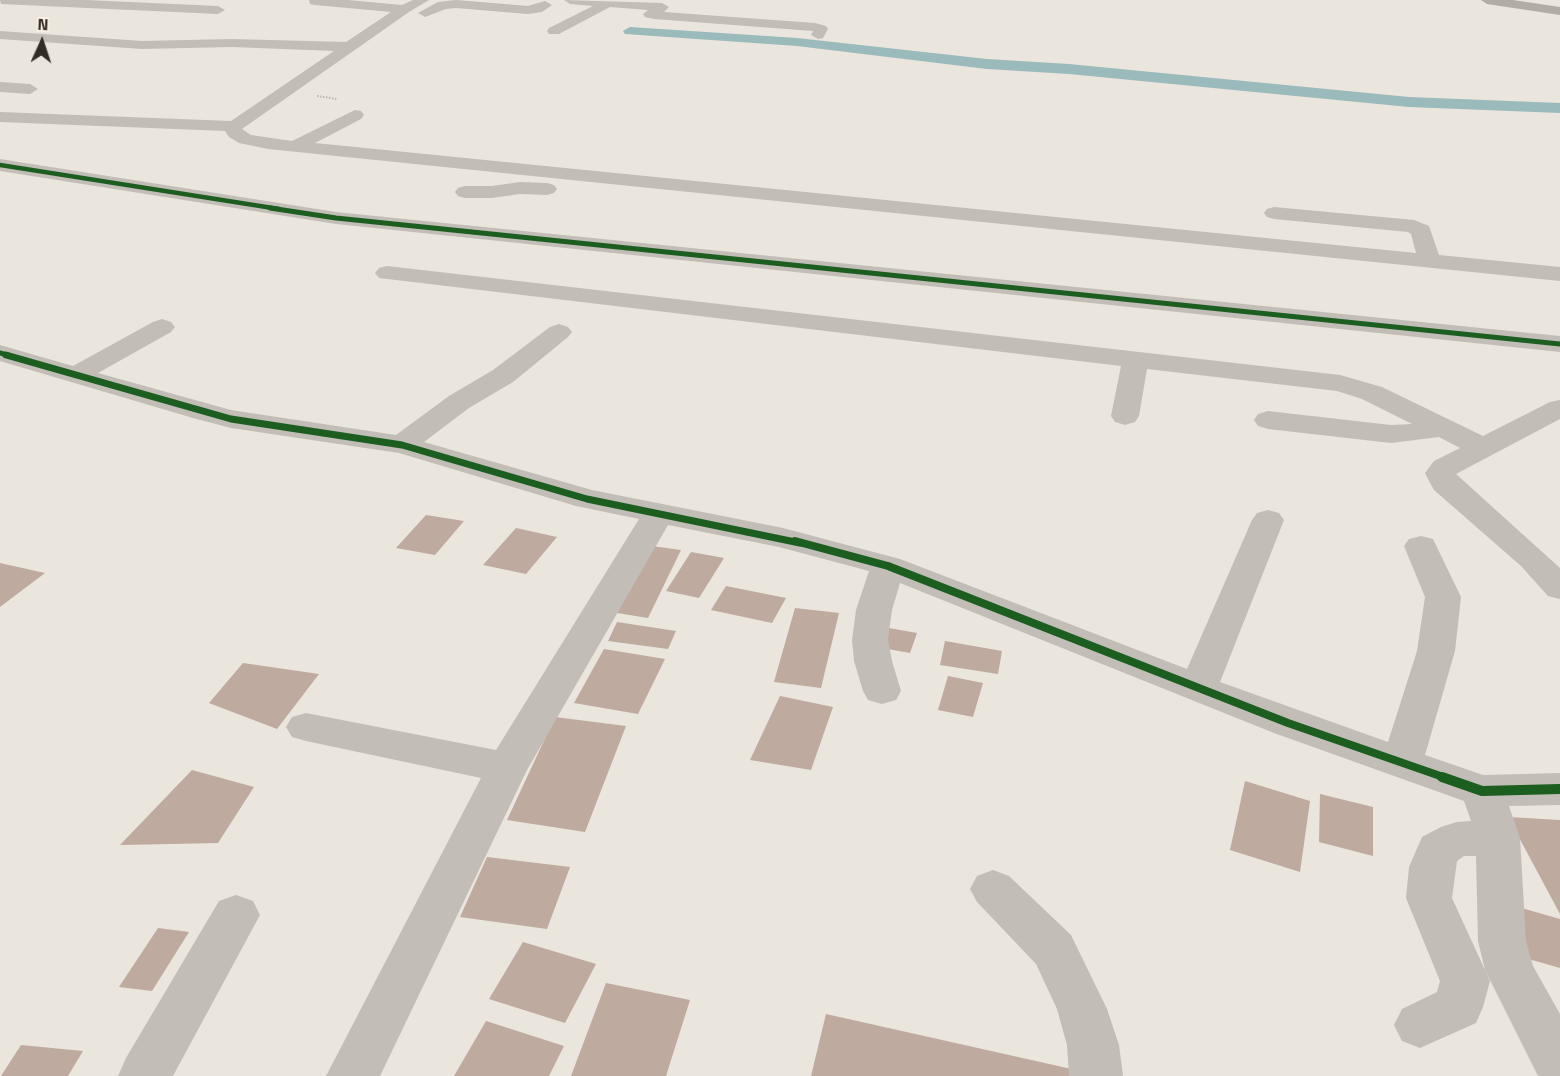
<!DOCTYPE html>
<html>
<head>
<meta charset="utf-8">
<style>
	body { margin:0 }
	#map { position:relative; width:1560px; height:1076px; overflow:hidden; background:#eae5dd; font-family:"Titillium Web",sans-serif }
	canvas { display:block }
	.north { position:absolute; left:12px; top:12px; width:60px; height:60px; -webkit-text-stroke:4px #f8f0e3; paint-order:stroke; rotate:3deg; font-size:16px; font-weight:700; line-height:24px; text-align:center; color:#332b25 }
	.north::after { content:''; display:block; margin:auto; width:21px; height:27px; background:#332b25; clip-path:polygon(50% 0,100% 100%,50% 72%,0 100%) }
</style>
</head>
<body>
<div id="map">
<canvas width="1560" height="1076"></canvas>
<div class="north">N</div>
</div>
<script>
const ctx = document.querySelector('canvas').getContext('2d');
ctx.lineJoin = 'round';
const poly = rows => new Path2D(rows.map(r => 'M' + r).join(''));
function fill(path, color) { ctx.fillStyle = color; ctx.fill(path, 'evenodd'); }
function trace(path, color, width, dash) { ctx.strokeStyle = color; ctx.lineWidth = width; ctx.lineCap = dash ? 'butt' : 'round'; ctx.setLineDash(dash || []); ctx.stroke(path); }
fill(poly([
	[630,27,797,38,987,59,1069,64,1409,97,1560,103,1560,113,1409,107,1069,74,987,69,797,46,625,34,623,31,630,27]
]), '#9ababb');
fill(poly([
	[426,515,464,521,435,555,396,548],
	[516,528,557,537,526,574,483,565],
	[652,546,681,550,648,618,617,613],
	[691,552,724,558,699,598,666,591],
	[0,563,45,573,0,607],
	[726,586,786,598,772,623,711,610],
	[795,608,839,613,821,688,774,682],
	[617,622,676,631,668,649,608,641],
	[878,626,917,633,910,653,871,646],
	[945,641,1002,651,998,674,940,665],
	[604,649,665,659,638,714,574,703],
	[243,663,319,674,277,729,209,703],
	[948,676,983,683,973,717,938,710],
	[780,696,833,707,811,770,750,760],
	[555,717,626,726,585,832,507,820],
	[192,770,254,787,218,843,120,845],
	[1245,781,1310,801,1300,872,1230,850],
	[1320,794,1373,807,1373,856,1319,842],
	[1508,817,1560,820,1560,914],
	[487,857,570,867,547,929,460,917],
	[1518,907,1560,919,1560,968,1525,958],
	[158,928,189,932,152,991,119,987],
	[523,942,596,964,565,1023,489,999],
	[606,983,690,1000,666,1076,571,1076],
	[826,1014,1076,1070,1076,1076,811,1076],
	[486,1021,564,1046,549,1076,454,1076],
	[21,1045,83,1051,68,1076,1,1076]
]), '#beaa9f');
trace(poly([
	[317,96,337,99]
]), '#bcb6af', 2, [1.5, 1.5]);
fill(poly([
	[0,0,86,0,218,6,225,10,218,14,1,4,0,0],
	[309,0,348,0,402,5,413,0,429,0,409,12,242,129,251,135,292,141,355,110,361,111,364,115,361,119,315,143,1416,253,1411,234,1408,232,1274,219,1267,217,1264,213,1267,209,1274,207,1414,220,1429,226,1439,255,1560,267,1560,281,268,149,239,143,229,137,225,131,0,122,0,112,231,121,334,51,232,47,142,49,0,39,0,31,142,41,232,39,346,42,391,12,315,5,310,4,309,0],
	[456,0,528,6,545,1,552,5,542,12,528,14,456,8,446,9,425,17,418,13,438,2,456,0],
	[564,0,662,3,669,7,664,12,815,23,826,26,828,29,823,38,818,39,811,35,813,31,654,19,645,17,643,14,648,10,610,7,559,34,549,34,547,31,549,28,593,6,570,4,564,0],
	[0,82,30,84,38,89,30,94,0,92,0,82],
	[0,159,336,212,1560,336,1560,352,336,224,0,171,0,159],
	[520,182,547,183,554,185,557,189,554,193,547,195,520,194,492,198,465,198,458,196,455,192,458,188,465,186,492,186,520,182],
	[387,266,1340,375,1382,387,1483,436,1550,402,1560,400,1560,419,1456,474,1560,568,1560,599,1548,596,1521,566,1434,490,1430,483,1425,473,1434,461,1460,448,1439,437,1391,443,1268,429,1258,426,1254,420,1258,414,1268,411,1391,425,1412,424,1362,399,1337,391,1147,369,1139,416,1135,422,1125,425,1115,422,1111,416,1121,366,379,278,375,273,379,268,387,266],
	[162,319,171,322,175,327,171,332,98,373,231,410,396,435,449,396,493,370,550,327,559,324,568,327,572,332,568,337,513,382,469,408,424,442,592,490,783,528,900,559,1187,669,1252,520,1257,513,1268,510,1279,513,1284,520,1220,682,1388,742,1417,651,1425,597,1404,546,1409,539,1421,536,1433,539,1461,597,1455,651,1425,755,1483,775,1560,773,1560,805,1509,806,1520,838,1526,941,1533,966,1560,1014,1560,1076,1538,1076,1485,970,1478,941,1476,856,1464,856,1457,861,1452,898,1490,981,1483,1007,1476,1023,1420,1048,1402,1041,1394,1025,1402,1009,1437,992,1440,981,1406,898,1409,867,1422,837,1441,827,1457,822,1471,821,1464,801,1274,733,900,583,892,610,888,640,892,661,901,691,896,700,882,704,868,700,863,691,854,661,852,640,856,610,869,571,779,547,668,525,527,770,380,1076,326,1076,481,778,306,741,292,737,286,727,292,717,306,713,496,750,639,519,576,506,399,453,231,428,193,418,0,361,0,345,73,366,153,322,162,319],
	[993,870,1009,876,1071,935,1107,1009,1119,1045,1123,1076,1069,1076,1067,1045,1057,1009,1036,964,977,902,970,889,977,876,993,870],
	[236,895,253,901,260,915,173,1076,118,1076,126,1058,219,901,236,895]
]), '#c3bdb7');
fill(poly([
	[1481,0,1513,0,1560,7,1560,15,1487,4,1481,0]
]), '#b2aca6');
trace(poly([
	[0,165,279,209]
]), '#1b5e20', 4.5);
trace(poly([
	[270,208,336,218,1560,344],
	[0,353,11,356]
]), '#1b5e20', 5);
trace(poly([
	[6,355,231,419,402,445,587,499,800,543]
]), '#1b5e20', 7);
trace(poly([
	[795,541,888,566,1288,723,1446,778]
]), '#1b5e20', 8);
trace(poly([
	[1442,777,1482,791,1560,789]
]), '#1b5e20', 10);
</script>
</body>
</html>
